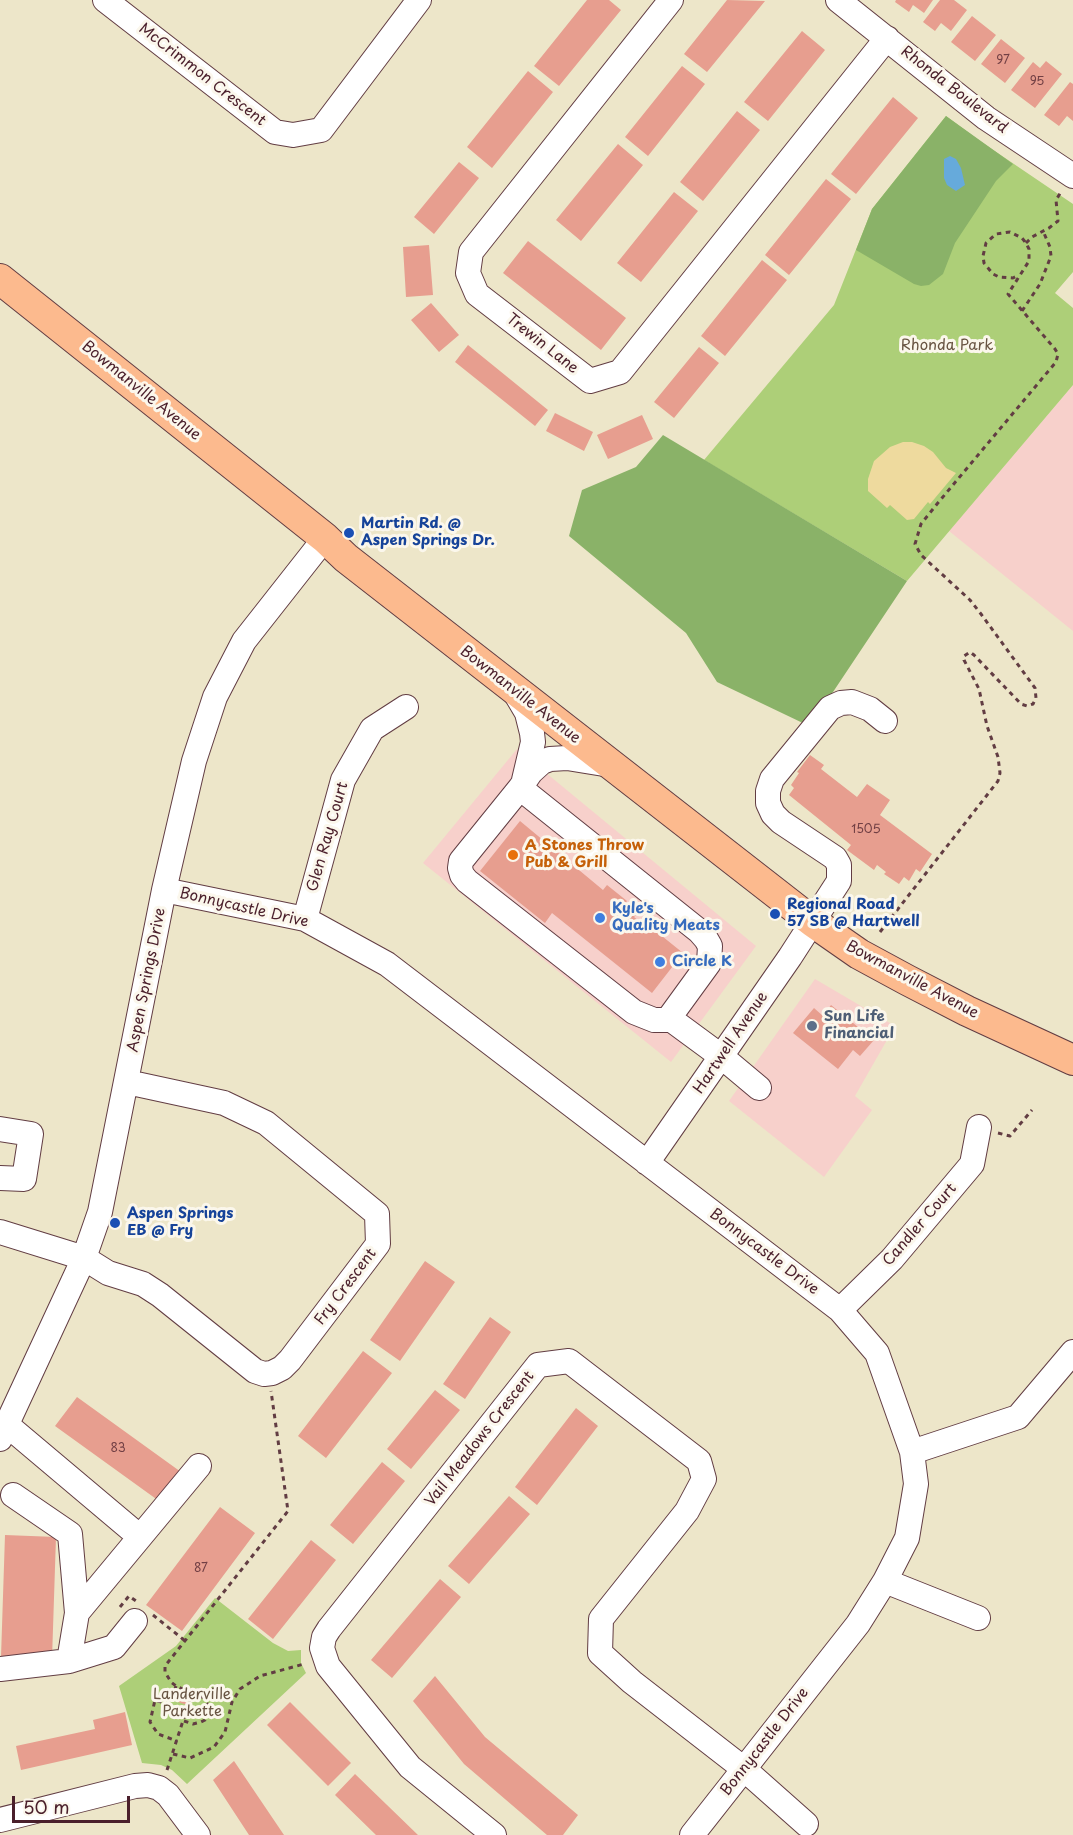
<!DOCTYPE html>
<html>
<head>
<meta charset="utf-8">
<style>
	body { margin:0 }
	#map { position:relative; width:1073px; height:1835px; overflow:hidden; background:#ede6c9; font-family:"Playpen Sans",sans-serif }
	canvas { display:block }
	.scale { position:absolute; left:12px; top:1796px; width:118px; height:27px; box-sizing:border-box; border:3px solid #4a1f2b; border-top:0; padding-left:8px; font-size:18px; line-height:21px; white-space:nowrap; color:#4a1f2b; -webkit-text-stroke:4px #fbf7ec; paint-order:stroke }
</style>
</head>
<body>
<div id="map">
<canvas width="1073" height="1835"></canvas>
<div class="scale">50 m</div>
</div>
<script>
const ctx = document.querySelector('canvas').getContext('2d');
ctx.lineJoin = 'round';
function fill(path, color) { ctx.fillStyle = color; ctx.fill(path, 'evenodd'); }
const poly = rows => new Path2D(rows.map(r => 'M' + r).join(''));
function trace(path, color, width, dash) { ctx.strokeStyle = color; ctx.lineWidth = width; ctx.lineCap = dash ? 'butt' : 'round'; ctx.setLineDash(dash || []); ctx.stroke(path); }
function label(font, color, halo, rows, align = 'center') {
  ctx.font = font + ' "Playpen Sans",sans-serif'; ctx.lineWidth = 6; ctx.setLineDash([]); ctx.textBaseline = 'middle'; ctx.strokeStyle = halo; ctx.fillStyle = color; for (const [text, x, y, turn = 0] of rows) {
    ctx.save(); ctx.translate(x, y); ctx.rotate((+turn || 0) * Math.PI / 180); ctx.textAlign = isNaN(turn) ? turn : align; if (halo) ctx.strokeText(text, 0, 0); ctx.fillText(text, 0, 0); ctx.restore();
  }
}
fill(poly([
	[1073,385,1073,631,949,531],
	[517,749,756,946,671,1062,423,863],
	[815,979,895,1026,855,1096,872,1110,824,1177,729,1101]
]), '#f7d0cb');
fill(poly([
	[946,116,980,141,1073,204,1073,272,1055,293,1073,308,1073,385,907,581,704,460,834,305,872,209],
	[215,1598,273,1643,288,1651,301,1650,301,1663,306,1673,187,1784,172,1770,161,1765,142,1763,119,1686,176,1646]
]), '#adcf78');
fill(poly([
	[946,116,1013,164,996,181,955,243,943,274,929,285,921,286,914,284,856,250,872,209],
	[663,435,907,581,833,692,807,725,717,682,686,633,569,536,582,490,636,467]
]), '#8ab268');
fill(poly([
	[903,442,912,442,924,446,933,452,946,468,956,473,930,504,928,502,914,519,907,520,890,505,887,508,868,491,868,479,874,461,890,447]
]), '#eeda9e');
fill(poly([
	[950,156,956,159,961,168,965,185,956,191,947,185,944,178,944,159]
]), '#66aadb');
fill(poly([
	[587,0,609,0,621,10,559,86,534,66],
	[727,0,765,1,707,72,684,54],
	[896,0,933,0,924,13,913,5,909,12,895,2],
	[940,0,954,0,967,10,951,31,941,23,935,31,923,22],
	[972,16,996,35,975,61,951,42],
	[802,31,825,50,768,121,744,102],
	[1001,39,1025,58,1005,83,981,64],
	[1046,61,1062,74,1035,108,1011,90,1033,62,1040,68],
	[682,66,705,84,648,156,625,137],
	[528,71,553,92,492,168,467,147],
	[1070,82,1073,84,1073,121,1067,116,1059,126,1044,115],
	[893,97,918,118,856,194,831,174],
	[737,111,760,130,703,201,680,182],
	[618,144,643,165,581,241,556,220],
	[459,162,479,178,434,234,414,217],
	[826,179,851,199,789,275,765,255],
	[674,192,698,211,641,282,617,263],
	[528,241,626,318,601,350,503,273],
	[429,245,433,295,406,297,403,247],
	[762,260,787,280,725,356,701,336],
	[431,303,459,335,439,352,411,320],
	[468,345,548,410,535,426,455,362],
	[699,347,719,363,674,418,654,402],
	[555,413,593,432,584,451,546,431],
	[642,415,653,439,608,459,597,435],
	[810,755,824,765,821,769,857,797,867,784,890,800,880,815,932,854,920,872,916,869,909,881,904,877,899,884,884,874,886,872,877,865,874,870,847,850,851,845,789,795,794,788,791,785,799,773,797,772],
	[520,821,603,890,607,885,627,901,623,906,636,915,634,917,645,926,647,924,683,953,652,993,552,913,545,923,480,871],
	[831,1005,874,1040,860,1056,853,1050,838,1069,793,1033,814,1008,823,1016],
	[425,1261,455,1282,400,1361,370,1340],
	[490,1317,511,1332,465,1399,443,1384],
	[363,1351,392,1373,326,1458,298,1436],
	[435,1390,460,1410,411,1469,387,1449],
	[77,1397,181,1472,159,1501,55,1426],
	[576,1408,598,1426,537,1505,515,1487],
	[382,1462,405,1481,353,1544,330,1525],
	[509,1496,530,1514,469,1584,448,1566],
	[220,1507,255,1533,182,1631,146,1605],
	[5,1535,56,1537,52,1659,1,1657],
	[311,1540,336,1560,273,1639,248,1619],
	[440,1579,461,1597,392,1678,371,1660],
	[435,1676,485,1737,578,1815,563,1835,547,1835,464,1764,413,1701],
	[179,1689,191,1693,187,1705,175,1701],
	[290,1702,351,1763,328,1786,267,1725],
	[125,1712,132,1745,21,1770,16,1746,95,1729,93,1720],
	[234,1761,284,1835,249,1835,213,1780],
	[355,1774,418,1835,376,1835,335,1795]
]), '#e79e8f');
const minor = poly([
	[105,0,275,132,293,135,321,130,419,0],
	[671,0,471,252,468,273,477,294,590,381,620,372,887,38],
	[838,0,986,118,1073,176],
	[514,691,527,713,532,733,533,742,524,780],
	[520,788,699,931,706,939,710,946,709,963,669,1018,665,1020,654,1020,634,1012,467,881,462,875,460,868,461,861,520,788,531,772,542,762,550,759,567,758,610,765],
	[164,890,305,919,387,964,840,1310,877,1353,912,1452,916,1484,907,1538,885,1581,858,1624,692,1835],
	[305,919,343,780,372,729,406,707],
	[669,1018,722,1057,759,1088],
	[0,1129,31,1134,24,1179,0,1178],
	[647,1163,790,957,839,881,839,865,835,858,781,822,773,814,768,803,768,791,772,779,830,708,841,703,852,702,870,709,885,721],
	[0,1232,84,1258,108,1273,143,1284,160,1295,255,1371,264,1374,272,1373,282,1368,290,1360,378,1244,377,1214,266,1123,224,1103,127,1082],
	[840,1310,892,1259,972,1164,979,1127],
	[7,1425,140,1537],
	[0,1439,84,1258,100,1212,164,890,194,761,215,697,244,641,325,538],
	[912,1452,1018,1417,1073,1352],
	[13,1495,70,1534,77,1613,69,1661],
	[885,1581,978,1618],
	[77,1613,199,1466],
	[0,1669,69,1661,114,1647,135,1621],
	[0,1820,135,1786,148,1785,159,1788,168,1795,198,1835],
	[494,1835,410,1767,328,1666,322,1648,324,1637,329,1629,538,1365,569,1361,699,1461,704,1479,687,1511,601,1619,600,1653,632,1682,744,1769,806,1824]
]);
const major = poly([
	[0,279,325,538,346,558,813,922,859,954,907,980,967,1011,1073,1060]
]);
trace(minor, '#623d43', 26);
trace(major, '#623d43', 32);
trace(poly([
	[1026,243,1032,237,1049,228,1058,221,1056,200,1061,192],
	[1022,311,1040,284,1051,256,1050,247,1043,231],
	[880,932,998,781,1000,773,998,757,987,726,979,689,964,660,964,656,970,652,974,655,1021,704,1027,706,1033,704,1036,698,1035,688,981,614,970,600,921,555,915,544,921,524,937,504,1056,362,1058,354,1055,349,1008,294,1029,261,1029,249,1026,243,1022,238,1010,232,996,234,986,243,983,256,984,263,993,274,999,277,1013,278,1019,275],
	[998,1133,1010,1136,1032,1110],
	[120,1607,129,1596,136,1601],
	[153,1615,184,1640],
	[176,1686,170,1705,187,1710],
	[204,1698,232,1700],
	[170,1705,155,1700,150,1722,158,1734,177,1741],
	[184,1721,193,1724,201,1722,205,1720,209,1712,207,1703,204,1698,192,1693],
	[173,1754,190,1758,214,1747,225,1732,232,1702,240,1689,260,1676,304,1664],
	[167,1770,192,1693,176,1686,171,1682,165,1672,165,1666,288,1511,271,1391]
]), '#623d43', 3, [4.5, 4.5]);
trace(minor, '#fff', 24);
trace(major, '#fcba8e', 30);
for (const [x, y, r, color] of [
	[349,533,6,"#1a4fb4"],
	[513,855,6,"#e8710a"],
	[775,914,6,"#1a4fb4"],
	[600,918,6,"#3f7fe0"],
	[660,962,6,"#3f7fe0"],
	[812,1026,6,"#5c6f8a"],
	[115,1223,6,"#1a4fb4"]
]) { const dot = new Path2D(); dot.arc(x, y, r, 0, 2 * Math.PI); ctx.fillStyle = color; ctx.fill(dot); trace(dot, '#fbf7ec', 2); }
label('12px', '#713f44', null, [
	["97",1003,61],
	["95",1037,82],
	["1505",866,830],
	["83",118,1449],
	["87",201,1569]
]);
label('15px', '#4a1f2b', '#fbf7ec', [
	["McCrimmon Crescent",202,75,38],
	["Rhonda Boulevard",954,90,38],
	["Trewin Lane",542,344,38],
	["Bowmanville Avenue",141,391,39],
	["Bowmanville Avenue",520,695,38],
	["Glen Ray Court",328,837,-74],
	["Bonnycastle Drive",244,908,13],
	["Aspen Springs Drive",147,980,-79],
	["Bowmanville Avenue",912,980,28],
	["Hartwell Avenue",731,1043,-56],
	["Candler Court",920,1225,-49],
	["Bonnycastle Drive",764,1252,37],
	["Fry Crescent",346,1287,-53],
	["Vail Meadows Crescent",480,1439,-52],
	["Bonnycastle Drive",765,1742,-52]
]);
label('15px', '#685442', '#fbf7ec', [
	["Rhonda Park",947,346],
	["Landerville",192,1695],
	["Parkette",192,1712]
]);
label('bold 15px', '#164399', '#fbf7ec', [
	["Martin Rd. @",361,524],
	["Aspen Springs Dr.",361,541],
	["Regional Road",787,905],
	["57 SB @ Hartwell",787,922],
	["Aspen Springs",127,1214],
	["EB @ Fry",127,1231]
], 'left');
label('bold 15px', '#c56008', '#fbf7ec', [
	["A Stones Throw",525,846],
	["Pub & Grill",525,863]
], 'left');
label('bold 15px', '#366cbe', '#fbf7ec', [
	["Kyle's",612,909],
	["Quality Meats",612,926],
	["Circle K",672,962]
], 'left');
label('bold 15px', '#4e5e75', '#fbf7ec', [
	["Sun Life",824,1017],
	["Financial",824,1034]
], 'left');
</script>
</body>
</html>
